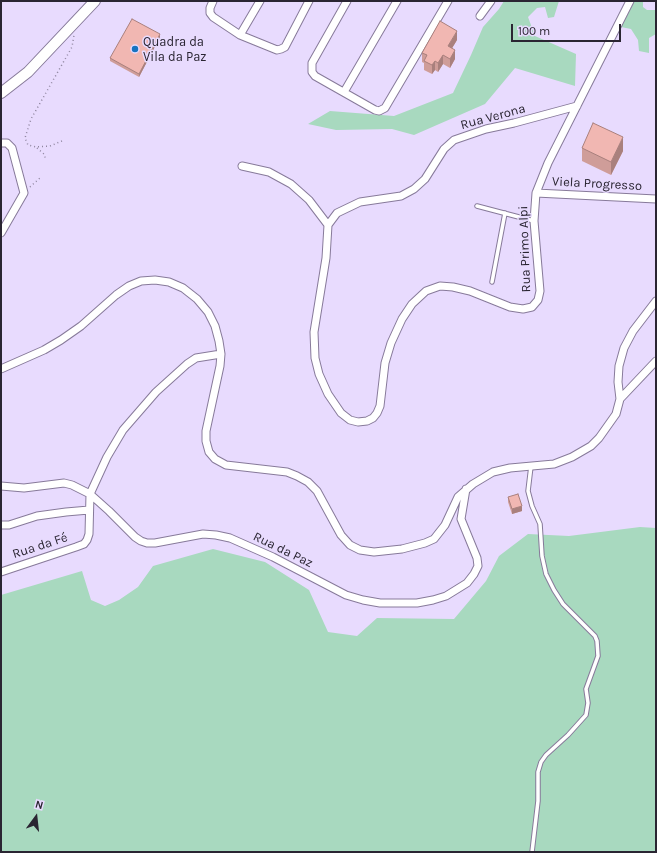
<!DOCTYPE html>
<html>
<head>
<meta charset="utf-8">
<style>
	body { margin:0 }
	#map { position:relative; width:657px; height:853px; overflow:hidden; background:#e8dbfe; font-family:Karla,sans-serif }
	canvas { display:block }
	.frame { position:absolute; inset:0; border:2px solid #2a2532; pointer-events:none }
	.north { position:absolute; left:16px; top:797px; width:40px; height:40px; -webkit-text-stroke:3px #e8dbfe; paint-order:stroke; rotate:15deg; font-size:11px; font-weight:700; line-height:16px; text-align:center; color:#2a2532 }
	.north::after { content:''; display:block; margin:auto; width:14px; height:18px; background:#2a2532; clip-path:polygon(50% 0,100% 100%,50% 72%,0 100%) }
	.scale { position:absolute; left:511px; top:24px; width:110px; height:18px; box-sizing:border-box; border:2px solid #2a2532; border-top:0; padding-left:5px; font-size:12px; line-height:14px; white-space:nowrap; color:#2a2532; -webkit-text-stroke:3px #e8dbfe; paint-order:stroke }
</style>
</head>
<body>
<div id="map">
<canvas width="657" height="853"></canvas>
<div class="frame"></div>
<div class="north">N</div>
<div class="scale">100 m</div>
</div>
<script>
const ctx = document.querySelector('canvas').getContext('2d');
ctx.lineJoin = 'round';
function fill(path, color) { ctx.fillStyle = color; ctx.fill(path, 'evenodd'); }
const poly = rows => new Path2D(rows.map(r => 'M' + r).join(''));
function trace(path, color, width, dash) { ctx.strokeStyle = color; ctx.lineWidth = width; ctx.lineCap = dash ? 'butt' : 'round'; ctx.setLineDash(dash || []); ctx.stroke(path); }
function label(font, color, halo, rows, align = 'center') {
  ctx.font = font + ' Karla,sans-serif'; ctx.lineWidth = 3; ctx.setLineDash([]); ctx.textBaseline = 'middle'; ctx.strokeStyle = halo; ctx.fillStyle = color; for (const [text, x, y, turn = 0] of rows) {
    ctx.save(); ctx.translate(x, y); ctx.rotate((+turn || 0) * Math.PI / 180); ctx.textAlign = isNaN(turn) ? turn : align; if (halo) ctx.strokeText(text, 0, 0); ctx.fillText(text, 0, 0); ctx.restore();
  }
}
fill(poly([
	[504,1,559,1,554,17,548,18,545,7,537,8,528,17,535,36,576,54,575,86,515,68,485,104,414,135,392,129,336,130,308,124,330,111,394,116,453,93,471,55,483,27,499,9],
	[633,1,643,1,643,7,647,10,656,10,656,34,649,38,649,53,639,51,638,40,631,29,621,27],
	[640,527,656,528,656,852,1,852,1,595,82,571,91,600,105,606,119,600,138,587,153,566,213,549,265,562,309,590,328,632,357,636,377,618,454,619,486,581,499,556,528,534,569,536]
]), '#a8d9bf');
const lane = poly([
	[477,206,534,221],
	[492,282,505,213],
	[531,466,528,491,532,506,540,524,542,556,546,574,554,590,563,604,595,636,597,641,598,656,586,689,588,703,586,715,568,735,546,755,541,762,538,772,538,801,532,852]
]);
const street = poly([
	[213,1,210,8,210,13,213,17,240,35,277,50,281,49,285,47,309,1],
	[347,1,312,63,312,72,315,76,375,110,379,111,385,108,448,1],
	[480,16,491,1],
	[240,35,260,1],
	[344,92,397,1],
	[1,143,7,143,12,148,24,193,1,233],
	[242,166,269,172,291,184,309,200,328,225,326,258,314,332,315,358,319,374,328,394,341,413,350,420,358,422,367,421,373,418,377,413,380,406,385,363,391,343,402,319,412,304,426,291,440,286,453,287,470,291,510,307,523,309,532,307,538,300,540,291,534,221,536,193,548,163,630,1],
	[536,193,656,199],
	[328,225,337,213,360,202,401,196,414,189,425,179,444,149,454,140,486,129,514,123,577,106],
	[1,369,44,350,61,340,81,326,116,295,129,286,141,281,155,280,169,282,183,288,197,299,208,312,215,326,219,341,221,354,220,366,206,431,206,441,209,452,215,459,226,465,287,472,297,476,308,482,317,491,341,535,350,545,360,550,374,552,402,549,425,543,434,539,445,525,458,497,473,484,493,472,510,468,554,464,572,457,591,446,599,438,616,414,620,399,618,382,619,366,624,348,633,331,656,301],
	[620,399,656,361],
	[1,486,24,488,64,483,72,485,90,494,109,511,135,537,141,541,147,543,155,543,203,534,216,535,230,538,273,557,346,595,363,600,380,603,417,603,433,600,446,596,467,583,474,574,478,566,477,558,461,519,466,489],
	[1,525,9,525,37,516,66,512,89,510],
	[1,572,76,547,84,544,87,540,89,534,90,494,107,457,123,430,156,392,187,364,196,358,221,354]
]);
const secondary = poly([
	[1,93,28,72,95,1]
]);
trace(lane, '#877a9a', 5.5);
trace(street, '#877a9a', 9);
trace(secondary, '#877a9a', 12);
trace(poly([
	[62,141,50,146,36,147,28,145,25,138,31,119,72,47,74,35],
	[37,148,44,154,46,160],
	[30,187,41,177]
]), '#8f869f', 1.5, [1, 3]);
trace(lane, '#fff', 3.5);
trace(street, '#fff', 7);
trace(secondary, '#fff', 10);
fill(poly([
	[160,37,139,77,110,61,110,58],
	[457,40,452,48,455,59,450,68,443,64,438,72,435,70,432,74,424,70,424,63,422,62,422,53],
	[582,148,623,151,611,175,582,161],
	[508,497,522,511,512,514,508,502]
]), '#cf9d99');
fill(poly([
	[457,31,457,40,448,55,448,46],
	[160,34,160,37,139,77,139,74],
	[455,50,455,59,450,68,450,59],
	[443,55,443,64,438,72,438,63],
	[435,61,435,70,432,74,432,65],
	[623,137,623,151,611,175,611,162],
	[522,506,522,511,512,514,512,509]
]), '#a9807d');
const building = poly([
	[132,19,160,34,139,74,110,58,132,19],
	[440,21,457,31,448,46,455,50,450,59,443,55,438,63,435,61,432,65,424,61,427,55,422,53,440,21],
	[593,123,623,137,611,162,582,148,593,123],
	[518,494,522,506,512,509,508,497,518,494]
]);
fill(building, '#f1b7b2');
trace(building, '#a9807d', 1);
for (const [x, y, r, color] of [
	[135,49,4,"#1773c0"]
]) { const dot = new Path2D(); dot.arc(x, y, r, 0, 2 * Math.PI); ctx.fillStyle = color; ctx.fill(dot); trace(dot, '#e8dbfe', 1.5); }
label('13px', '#2a2532', '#e8dbfe', [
	["Quadra da",143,42],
	["Vila da Paz",143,57]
], 'left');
label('13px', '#2a2532', '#e8dbfe', [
	["Rua Verona",493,117,-15],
	["Viela Progresso",597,184,3],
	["Rua Primo Alpi",525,249,-92],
	["Rua da Fé",40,546,-18],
	["Rua da Paz",283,550,26]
]);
</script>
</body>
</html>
